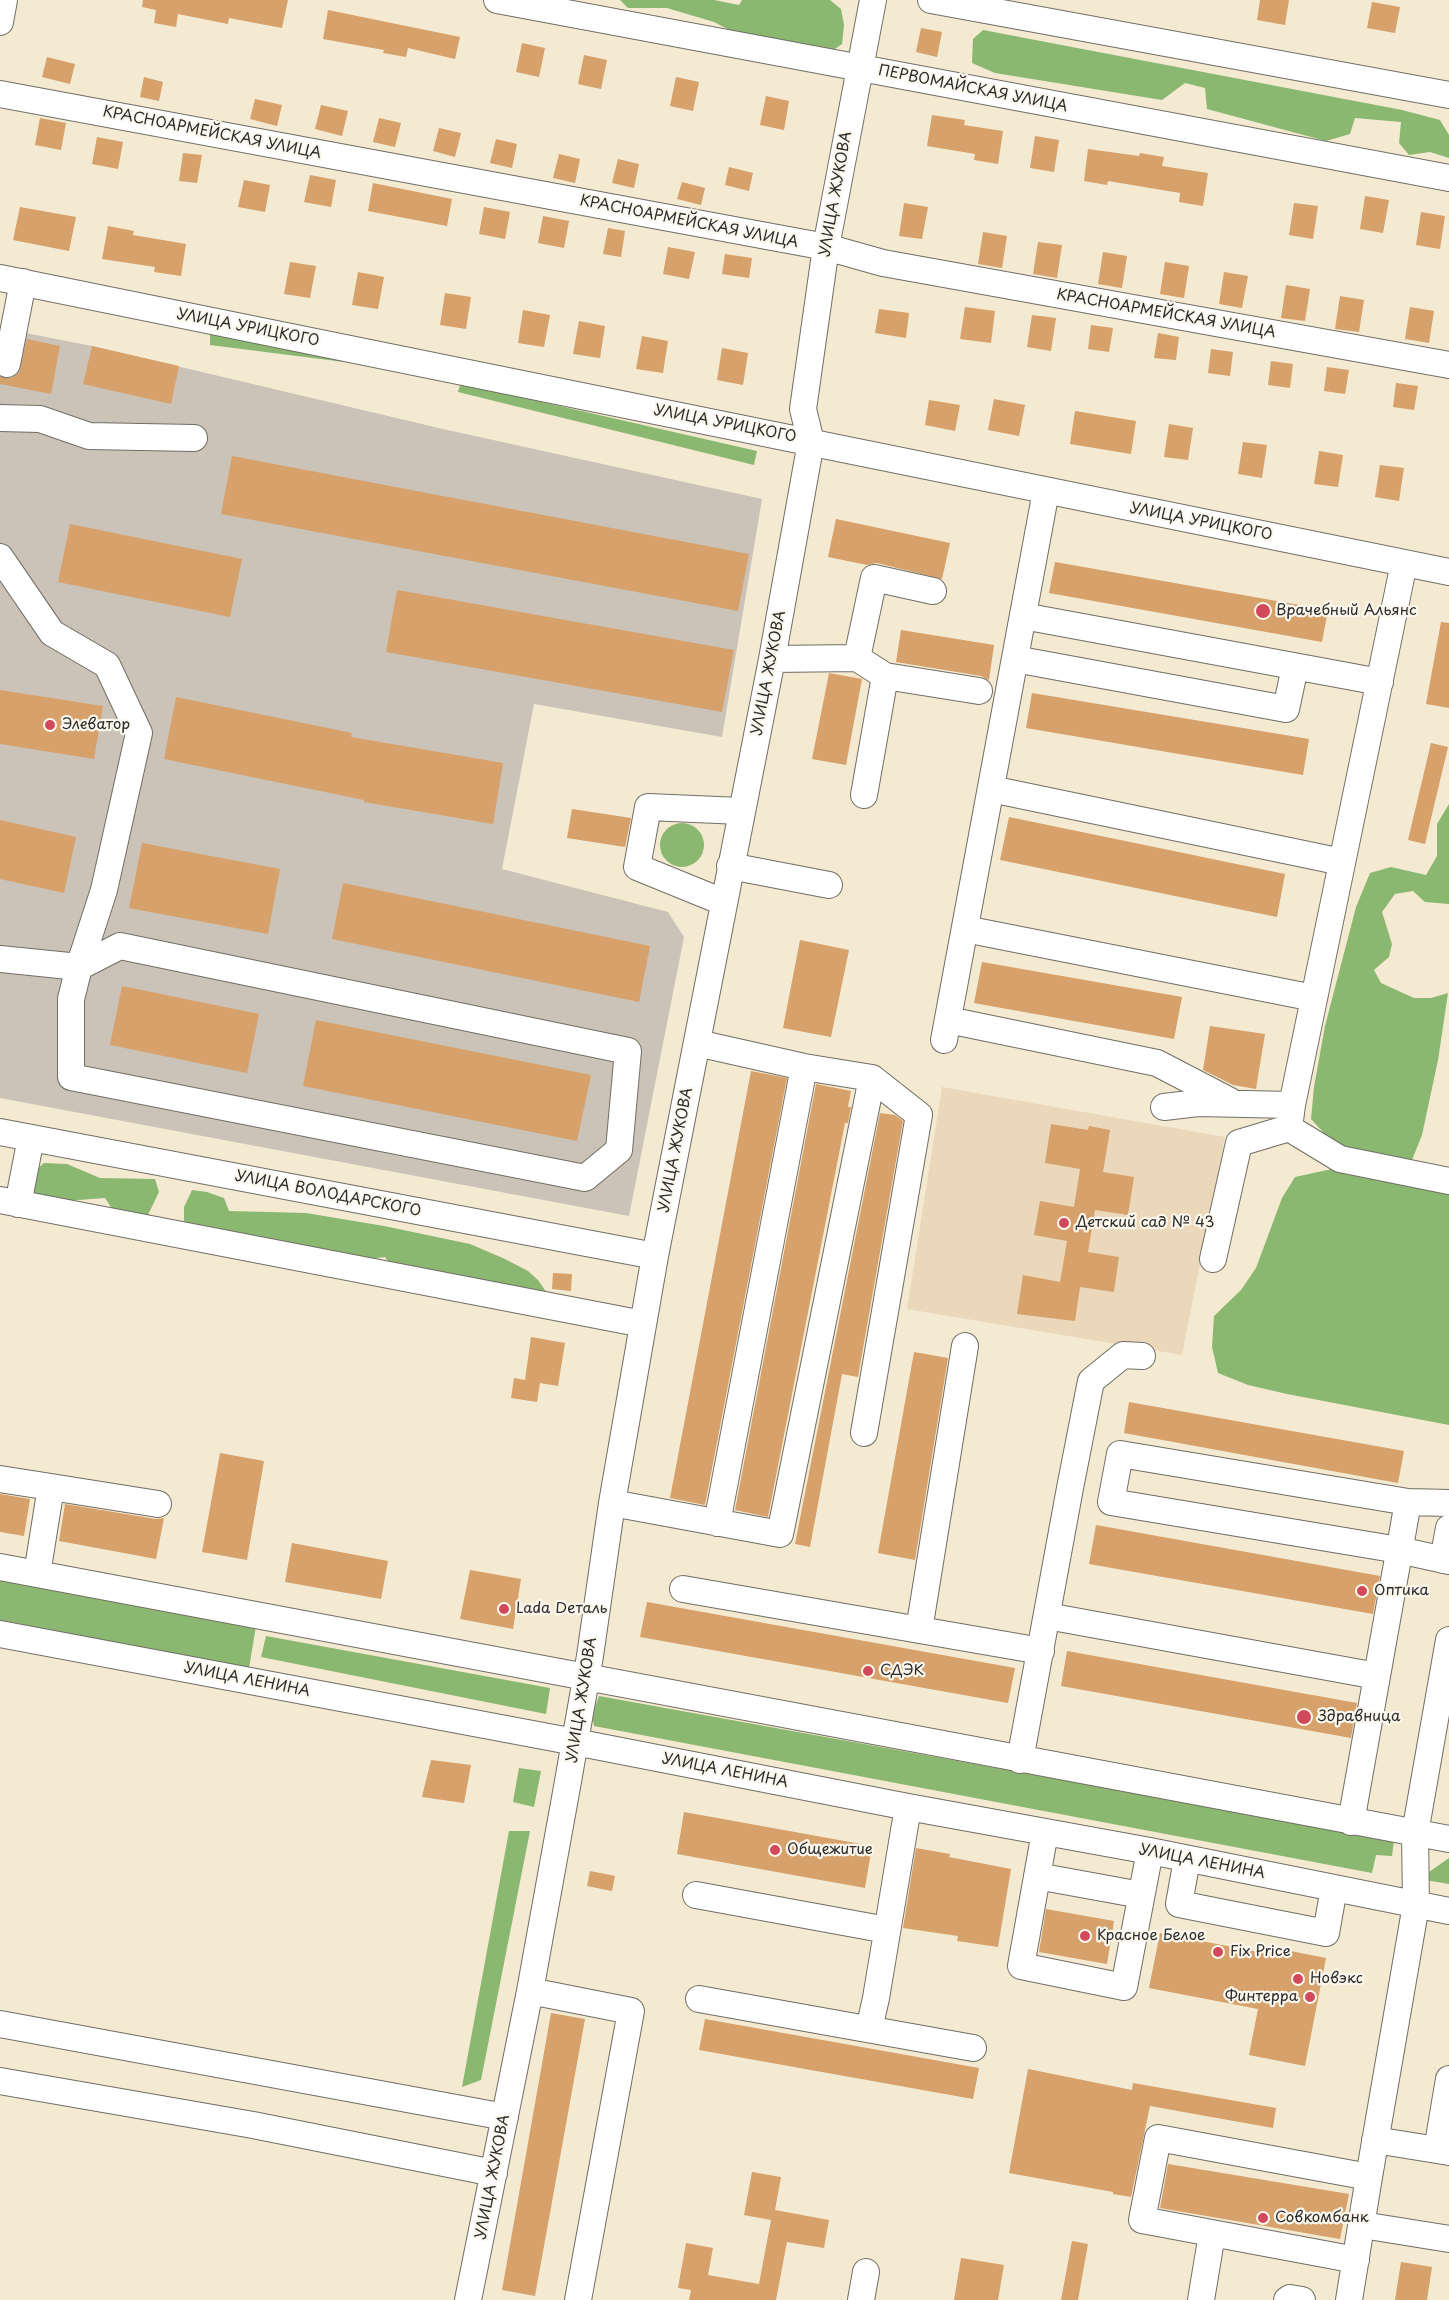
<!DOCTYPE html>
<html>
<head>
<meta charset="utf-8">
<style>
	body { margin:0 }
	canvas { display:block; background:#f4e9d1 }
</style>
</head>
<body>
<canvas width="1449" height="2300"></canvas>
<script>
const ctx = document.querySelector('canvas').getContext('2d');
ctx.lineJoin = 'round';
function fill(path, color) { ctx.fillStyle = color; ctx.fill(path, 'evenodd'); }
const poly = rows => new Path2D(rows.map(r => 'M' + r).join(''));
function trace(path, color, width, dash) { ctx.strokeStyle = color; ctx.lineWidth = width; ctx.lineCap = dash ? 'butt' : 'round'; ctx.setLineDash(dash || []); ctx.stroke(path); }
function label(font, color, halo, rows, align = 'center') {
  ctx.font = font + ' "Playpen Sans",sans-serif'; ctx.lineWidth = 4.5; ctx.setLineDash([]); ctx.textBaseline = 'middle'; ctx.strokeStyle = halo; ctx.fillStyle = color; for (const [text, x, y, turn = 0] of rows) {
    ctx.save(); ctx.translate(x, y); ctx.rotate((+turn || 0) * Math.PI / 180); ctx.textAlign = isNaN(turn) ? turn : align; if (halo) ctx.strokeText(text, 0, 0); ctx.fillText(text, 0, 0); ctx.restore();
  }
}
fill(poly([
	[942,1087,1225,1137,1182,1355,907,1309]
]), '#ebd8ba');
fill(poly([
	[0,328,92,346,443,429,762,499,722,737,534,704,502,869,668,912,684,937,629,1216,0,1098]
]), '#cbc3b8');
fill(poly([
	[620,0,714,0,739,5,742,0,830,0,841,9,844,25,842,44,832,51,735,33,714,22,667,8,628,8],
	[983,30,1402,110,1440,120,1449,135,1449,158,1430,152,1409,155,1399,143,1401,122,1355,118,1350,134,1326,141,1207,109,1205,88,1185,83,1162,100,995,73,972,63,973,39],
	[210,332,368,365,210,345],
	[461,381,542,402,757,451,754,465,458,392],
	[1449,804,1449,904,1425,902,1413,891,1395,894,1382,912,1392,944,1389,957,1374,970,1381,983,1414,998,1431,998,1448,993,1438,1060,1422,1135,1412,1160,1349,1148,1332,1142,1311,1119,1314,1087,1325,1026,1356,907,1370,873,1391,867,1426,875,1437,856,1437,824],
	'660 845a22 22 0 1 1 44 0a22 22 0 1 1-44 0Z',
	[44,1163,67,1164,100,1178,155,1179,159,1192,145,1221,113,1210,105,1198,65,1201,37,1199,29,1176],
	[1341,1167,1449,1189,1449,1425,1287,1394,1248,1385,1218,1373,1212,1347,1214,1316,1241,1290,1256,1268,1282,1198,1295,1177],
	[192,1190,207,1192,224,1198,229,1211,306,1213,384,1226,470,1244,505,1259,528,1271,538,1280,552,1300,395,1271,385,1257,347,1262,194,1233,184,1221,184,1207],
	[0,1577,256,1626,249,1668,0,1620],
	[266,1636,550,1688,546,1714,261,1657],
	[599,1696,1394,1840,1392,1856,1376,1855,1372,1873,594,1726,592,1715],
	[519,1768,541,1771,534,1807,513,1802],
	[509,1831,530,1831,481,2080,462,2087],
	[1449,1858,1449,1884,1419,1879]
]), '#8ab870');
fill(poly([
	[143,0,288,0,282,28,229,18,228,24,178,14,176,27,154,23,156,10,142,7],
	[1260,0,1289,0,1285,25,1257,20],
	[1372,2,1400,7,1395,33,1367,28],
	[328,10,460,37,455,59,408,48,406,57,383,53,384,50,323,39],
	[921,28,942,32,937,57,916,52],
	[522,43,545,48,539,77,516,72],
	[584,55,607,60,601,89,578,84],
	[47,57,75,64,70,84,42,77],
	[144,77,163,82,159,101,140,97],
	[676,77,699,82,693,111,670,106],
	[766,96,789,101,784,130,760,125],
	[255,99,282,105,277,126,250,119],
	[321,105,348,111,342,136,315,129],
	[932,115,965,120,964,125,1003,131,998,164,974,160,975,154,927,146],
	[40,118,66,123,61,150,35,145],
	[379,118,401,123,395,147,373,142],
	[439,128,461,133,455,157,433,151],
	[1035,136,1059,140,1054,172,1030,168],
	[97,137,123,142,118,169,92,164],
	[496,139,517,144,512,168,490,163],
	[1088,149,1139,156,1140,153,1164,157,1162,166,1208,173,1203,206,1179,202,1180,193,1108,181,1107,185,1084,181],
	[183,153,202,155,197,183,179,181],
	[559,154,580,159,575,183,553,178],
	[618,159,639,164,634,188,612,183],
	[729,167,753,173,749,191,725,185],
	[310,175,336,180,331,207,304,202],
	[244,180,270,185,265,212,238,207],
	[682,182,705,188,701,205,677,199],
	[373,183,452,199,447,226,368,211],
	[1365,196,1389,200,1383,233,1360,229],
	[904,203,928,207,922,239,899,236],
	[1294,203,1318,206,1313,239,1289,235],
	[20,207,76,217,69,251,13,240],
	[484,207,510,212,505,239,479,234],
	[1421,212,1445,216,1440,249,1416,245],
	[543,216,569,221,564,248,538,243],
	[108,226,134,231,133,235,186,244,181,276,154,272,155,267,102,259],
	[608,228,625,231,621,257,603,254],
	[983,232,1007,236,1002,268,978,264],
	[1038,242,1062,245,1057,278,1033,274],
	[668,247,695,252,689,279,663,274],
	[1103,252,1127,256,1122,288,1098,284],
	[725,254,752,258,749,278,722,274],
	[290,262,316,266,310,298,284,294],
	[1165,262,1189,266,1184,298,1160,294],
	[358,272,384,277,378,309,352,305],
	[1224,272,1248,276,1242,308,1219,304],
	[1286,285,1310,289,1305,321,1281,318],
	[445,293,471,297,466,329,440,325],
	[1340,296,1364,300,1359,332,1335,329],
	[965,307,995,311,991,343,960,339],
	[1410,307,1434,311,1429,343,1405,339],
	[879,309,909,313,906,338,875,333],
	[523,310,550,315,544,347,518,343],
	[1032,315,1056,318,1051,351,1027,347],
	[579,321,605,326,600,358,573,354],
	[1091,325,1113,328,1109,352,1088,349],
	[1158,333,1179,337,1176,360,1154,358],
	[642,336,668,341,663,373,636,369],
	[27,339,60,346,51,394,0,384,0,377,11,378,19,373],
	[92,346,179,366,171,404,83,384],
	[722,348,748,353,743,385,717,380],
	[1211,349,1233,352,1230,376,1208,373],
	[1271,361,1293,364,1290,388,1268,385],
	[1327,367,1349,370,1345,394,1324,391],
	[1396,383,1418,386,1414,410,1393,407],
	[994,399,1025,405,1019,436,988,430],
	[929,400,960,405,955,431,925,425],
	[1075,411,1136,421,1131,454,1070,444],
	[1169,424,1193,428,1188,460,1164,457],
	[1243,442,1267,445,1262,478,1238,474],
	[1319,451,1343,455,1338,487,1314,484],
	[232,456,749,554,738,611,221,514],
	[1380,465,1404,468,1399,501,1375,497],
	[836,519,950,543,942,579,877,563,867,565,828,557],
	[70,524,242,559,230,617,58,582],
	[1055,562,1328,610,1322,642,1049,593],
	[397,590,734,650,722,712,386,652],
	[1441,622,1449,623,1449,708,1426,704],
	[901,630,994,645,989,680,981,676,896,662],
	[829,673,862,679,846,765,812,759],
	[0,690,103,706,94,759,0,744],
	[1032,693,1309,739,1303,775,1026,728],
	[176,697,352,733,351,737,503,763,493,824,364,802,364,800,164,759],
	[1431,743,1448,747,1425,844,1408,840],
	[572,809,631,818,625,847,567,838],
	[1009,817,1285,874,1277,917,1000,860],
	[0,820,76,837,64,893,0,879],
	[142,843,280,869,268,934,129,908],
	[343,883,650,946,639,1002,332,939],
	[800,940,849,950,831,1037,783,1028],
	[982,962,1182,997,1174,1039,974,1003],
	[122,986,259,1014,247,1073,110,1045],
	[316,1020,591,1075,577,1141,303,1086],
	[1210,1026,1265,1034,1256,1089,1233,1085,1203,1070],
	[751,1071,787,1078,705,1505,670,1498],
	[816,1084,851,1091,848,1107,851,1107,848,1123,845,1123,768,1517,735,1510],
	[880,1113,895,1115,903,1121,858,1377,842,1374,810,1547,795,1544],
	[1051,1124,1088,1130,1089,1126,1110,1130,1103,1172,1134,1177,1128,1215,1095,1210,1088,1252,1119,1257,1114,1292,1080,1287,1075,1321,1017,1314,1023,1275,1060,1282,1067,1241,1034,1235,1040,1201,1074,1207,1080,1169,1045,1163],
	[553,1273,572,1274,571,1291,552,1289],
	[531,1337,565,1343,558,1386,540,1383,537,1402,511,1398,514,1378,525,1380],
	[914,1352,948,1358,915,1560,878,1553],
	[1129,1402,1404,1451,1398,1483,1124,1433],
	[220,1453,264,1461,247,1560,202,1552],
	[0,1494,30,1499,24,1536,0,1532],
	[65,1504,156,1519,164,1518,156,1559,59,1541],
	[1096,1525,1380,1576,1373,1614,1089,1564],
	[292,1543,388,1561,381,1599,285,1582],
	[470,1570,521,1579,513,1629,460,1619],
	[647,1602,1015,1668,1008,1703,640,1637],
	[1067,1651,1357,1703,1351,1738,1061,1686],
	[431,1760,471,1765,464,1803,422,1797],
	[684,1812,872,1846,865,1888,677,1854],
	[916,1848,950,1854,949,1857,1011,1869,998,1947,957,1941,958,1936,903,1928],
	[590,1871,615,1876,612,1891,587,1886],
	[1046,1909,1114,1921,1107,1964,1039,1952],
	[1160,1933,1269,1954,1270,1947,1326,1958,1305,2066,1249,2055,1258,2009,1149,1988],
	[551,2013,585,2019,535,2296,502,2290],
	[705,2019,979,2068,973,2099,699,2050],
	[1028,2069,1132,2090,1133,2083,1276,2108,1273,2128,1150,2106,1131,2197,1113,2194,1113,2192,1009,2173],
	[1168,2164,1349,2194,1340,2239,1160,2208],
	[752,2172,781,2177,775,2210,829,2220,824,2248,787,2242,776,2300,689,2300,691,2290,678,2288,686,2243,713,2248,708,2275,759,2284,771,2220,744,2215],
	[1072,2241,1088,2244,1078,2300,1061,2300],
	[961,2258,1004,2265,998,2300,954,2300],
	[1401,2262,1432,2267,1427,2300,1395,2300]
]), '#d6a16a');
const minor = poly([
	[497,0,1449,178],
	[931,0,1449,95],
	[0,22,4,0],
	[0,94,826,247,883,263,1449,365],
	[0,278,1449,572],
	[7,364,23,282],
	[0,418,40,419,89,436,194,438],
	[0,557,52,633,107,665,139,733,104,890,79,967,71,999,71,1077,585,1178,619,1150,628,1051,120,946,79,967,0,959],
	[1023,616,1380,682],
	[857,658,874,578,933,591],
	[772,659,857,658,885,676,864,795],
	[1015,659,1286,709,1295,667],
	[885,676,979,691],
	[991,789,1342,862],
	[730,866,829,885],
	[723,902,637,867,648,807,741,811],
	[965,929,1314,998],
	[948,1020,1157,1063,1230,1101],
	[944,1040,1046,491],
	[697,1043,804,1067,872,1078,919,1115,864,1433],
	[1164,1107,1198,1103,1292,1105,1404,563],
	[1289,1128,1340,1159,1449,1181],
	[0,1132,655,1256],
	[0,1200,643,1324],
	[18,1204,31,1138],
	[1213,1259,1239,1143,1289,1128,1292,1105],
	[0,1479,51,1487,37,1574],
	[51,1487,158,1504],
	[1408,1502,1120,1454,1111,1502,1399,1550,1449,1561],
	[612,1503,780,1534,872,1078],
	[717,1523,804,1067],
	[1443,1560,1449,1528],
	[0,1567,1449,1839],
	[683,1589,1041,1651],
	[1047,1616,1377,1676],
	[919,1630,965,1346],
	[0,1634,575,1742,908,1807,1150,1851,1449,1911],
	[1020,1760,1070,1488,1091,1381,1123,1355,1142,1356],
	[1351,1822,1408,1502,1449,1503],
	[1045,1832,1021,1966,1124,1987,1150,1851],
	[1187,1859,1179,1904,1326,1933,1334,1888],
	[1037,1876,1141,1895],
	[696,1895,887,1930],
	[530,1991,631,2011,578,2300],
	[699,1999,973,2048],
	[0,2024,505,2117],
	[869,2029,876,1998,908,1807],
	[1449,2079,1437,2150,1449,2152],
	[0,2081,253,2125,494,2173],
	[1375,2140,1437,2150],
	[1362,2225,1449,2239],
	[1356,2260,1142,2220,1158,2138,1369,2177,1416,1905,1415,1833,1449,1640],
	[468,2300,530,1991,567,1787,590,1656,612,1503,655,1256,772,659,811,442,803,409,826,247,873,0],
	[861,2300,866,2272],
	[1201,2300,1212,2234],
	[1287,2300,1290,2298,1302,2300],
	[1349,2300,1369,2177]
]);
trace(minor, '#716e65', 28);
trace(minor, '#fff', 26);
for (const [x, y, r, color] of [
	[1263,611,8,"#d1495b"],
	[50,725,6,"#d1495b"],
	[1064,1223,6,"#d1495b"],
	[1362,1591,6,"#d1495b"],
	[504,1609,6,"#d1495b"],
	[868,1671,6,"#d1495b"],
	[1304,1717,8,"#d1495b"],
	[775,1850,6,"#d1495b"],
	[1085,1936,6,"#d1495b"],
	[1218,1952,6,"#d1495b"],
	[1298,1979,6,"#d1495b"],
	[1310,1997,6,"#d1495b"],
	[1263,2218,6,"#d1495b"]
]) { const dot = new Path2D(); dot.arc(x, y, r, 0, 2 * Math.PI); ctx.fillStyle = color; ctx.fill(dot); trace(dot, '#fbf7ec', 2); }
label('15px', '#2b2b2b', '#fbf7ec', [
	["ПЕРВОМАЙСКАЯ УЛИЦА",973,89,11],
	["КРАСНОАРМЕЙСКАЯ УЛИЦА",212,133,11],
	["УЛИЦА ЖУКОВА",836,194,-80],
	["КРАСНОАРМЕЙСКАЯ УЛИЦА",689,222,11],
	["КРАСНОАРМЕЙСКАЯ УЛИЦА",1166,314,10],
	["УЛИЦА УРИЦКОГО",248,328,11],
	["УЛИЦА УРИЦКОГО",725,424,11],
	["УЛИЦА УРИЦКОГО",1201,522,11],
	["УЛИЦА ЖУКОВА",769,673,-79],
	["УЛИЦА ЖУКОВА",676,1150,-79],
	["УЛИЦА ВОЛОДАРСКОГО",328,1194,11],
	["УЛИЦА ЛЕНИНА",247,1680,11],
	["УЛИЦА ЖУКОВА",582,1700,-81],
	["УЛИЦА ЛЕНИНА",725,1771,11],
	["УЛИЦА ЛЕНИНА",1202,1862,11],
	["УЛИЦА ЖУКОВА",493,2177,-79]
]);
label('15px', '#2b2b2b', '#fbf7ec', [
	["Врачебный Альянс",1276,611],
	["Элеватор",62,725],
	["Детский сад № 43",1076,1223],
	["Оптика",1374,1591],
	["Lada Dеталь",516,1609],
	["СДЭК",880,1671],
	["Здравница",1318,1717],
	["Общежитие",787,1850],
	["Красное Белое",1097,1936],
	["Fix Price",1230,1952],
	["Новэкс",1310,1979],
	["Финтерра",1298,1997,"right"],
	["Совкомбанк",1275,2218]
], 'left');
</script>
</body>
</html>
